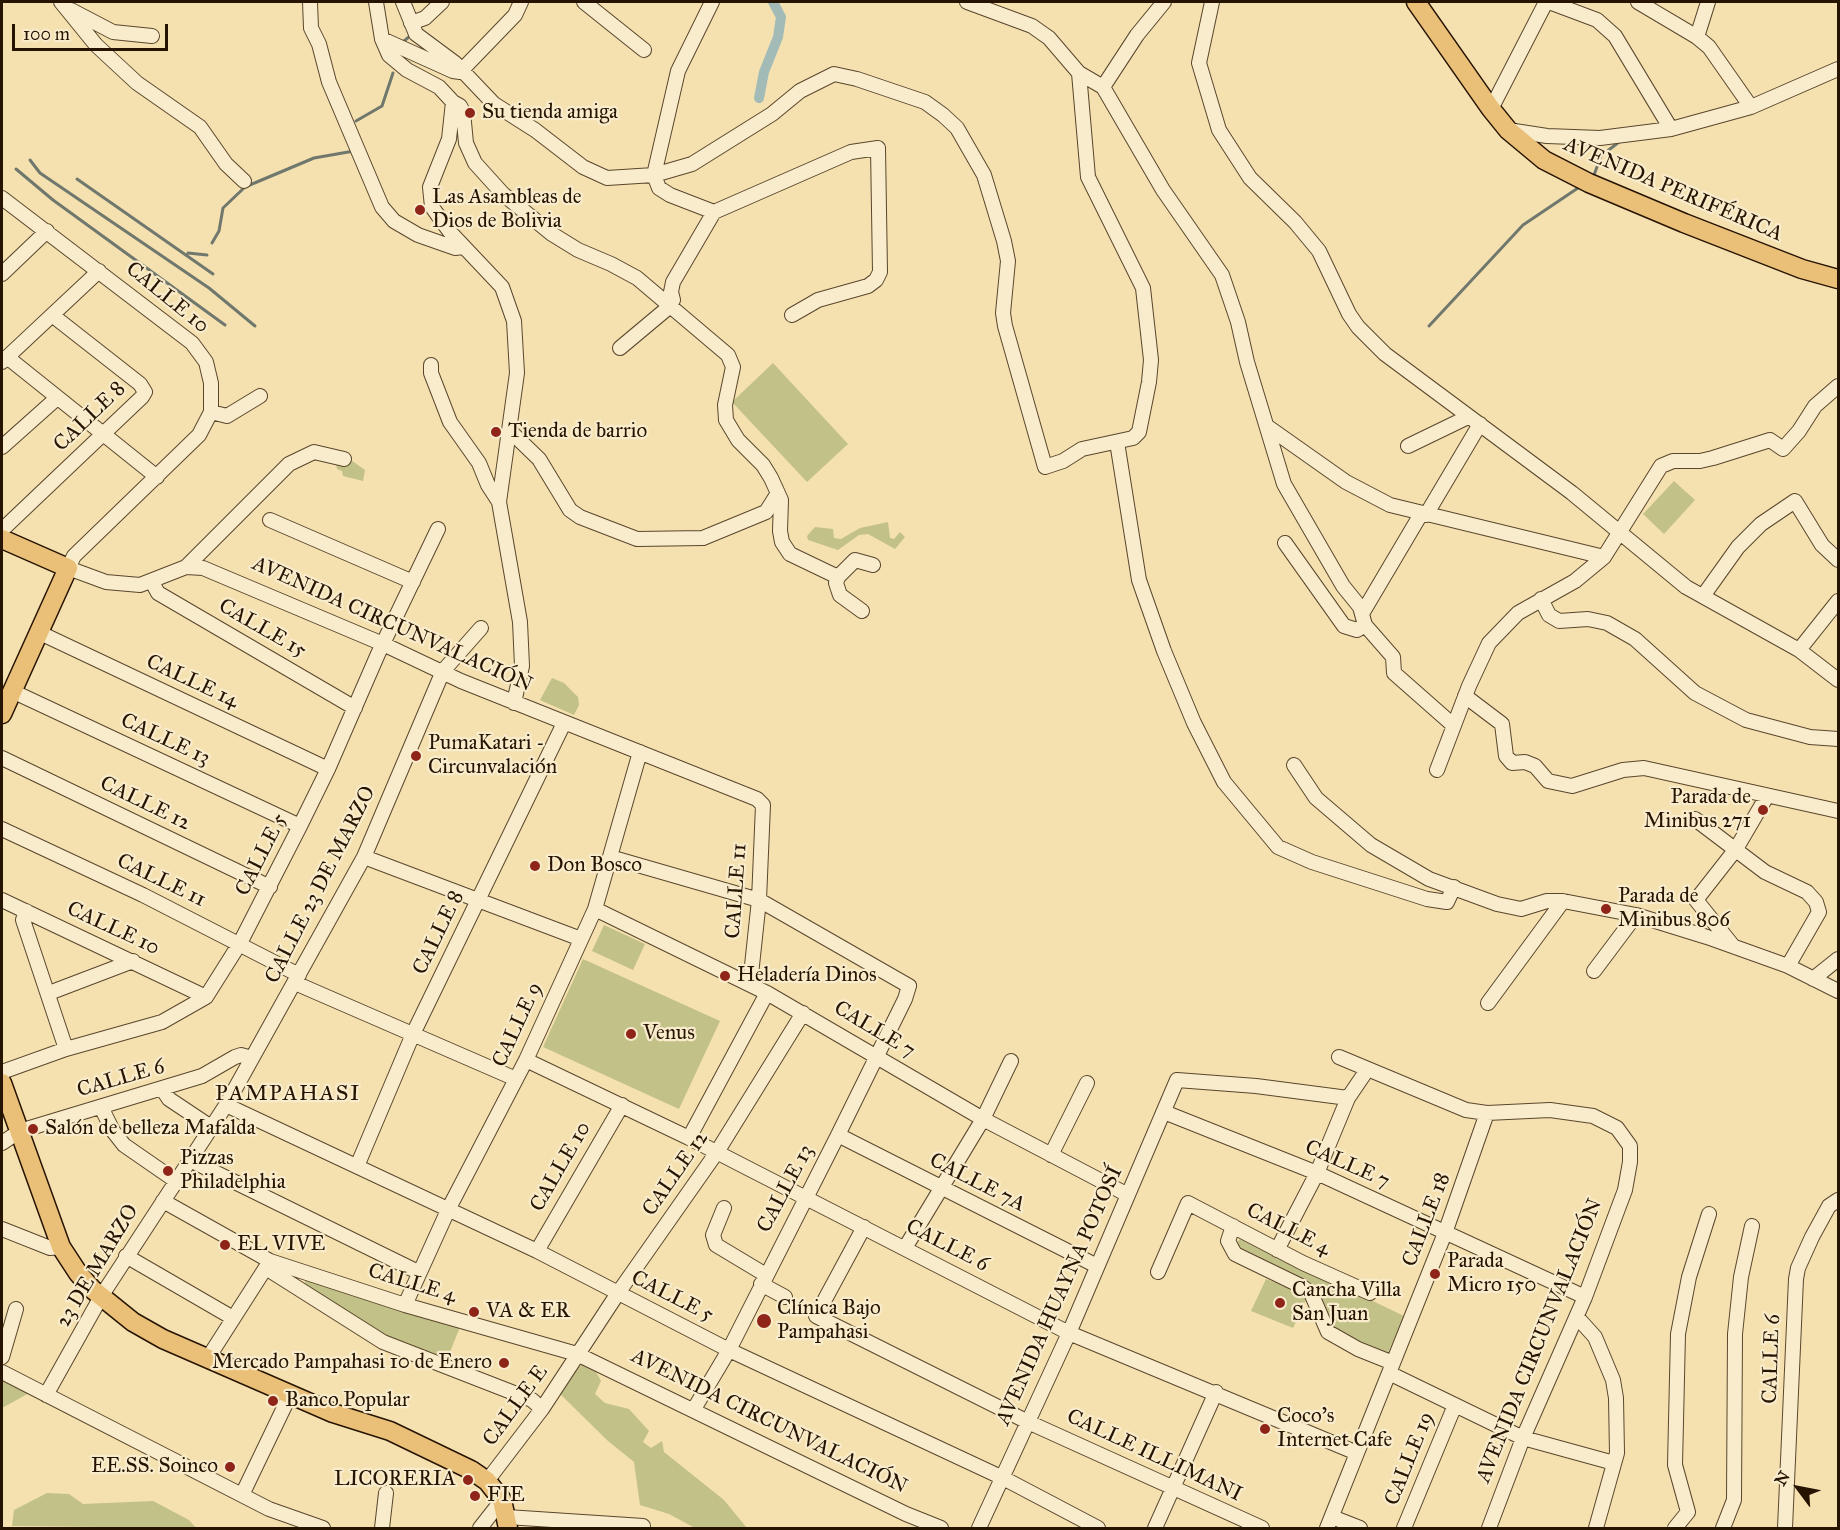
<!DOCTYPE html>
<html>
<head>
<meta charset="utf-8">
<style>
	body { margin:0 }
	#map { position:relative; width:1840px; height:1530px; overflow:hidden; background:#f5e1b0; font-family:"IM FELL Great Primer",serif }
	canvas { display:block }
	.frame { position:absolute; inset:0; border:3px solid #261300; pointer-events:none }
	.north { position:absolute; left:1768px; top:1458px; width:60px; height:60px; -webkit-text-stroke:4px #f8eccc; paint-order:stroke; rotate:302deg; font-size:16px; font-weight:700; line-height:24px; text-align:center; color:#261300 }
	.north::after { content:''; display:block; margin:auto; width:21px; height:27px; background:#261300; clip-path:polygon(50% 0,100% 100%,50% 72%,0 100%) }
	.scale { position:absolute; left:12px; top:24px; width:156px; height:27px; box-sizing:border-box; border:3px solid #261300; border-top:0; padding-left:8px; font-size:18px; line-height:21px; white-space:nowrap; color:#261300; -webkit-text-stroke:4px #f8eccc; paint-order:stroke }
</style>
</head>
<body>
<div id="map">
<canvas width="1840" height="1530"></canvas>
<div class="frame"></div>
<div class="north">N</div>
<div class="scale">100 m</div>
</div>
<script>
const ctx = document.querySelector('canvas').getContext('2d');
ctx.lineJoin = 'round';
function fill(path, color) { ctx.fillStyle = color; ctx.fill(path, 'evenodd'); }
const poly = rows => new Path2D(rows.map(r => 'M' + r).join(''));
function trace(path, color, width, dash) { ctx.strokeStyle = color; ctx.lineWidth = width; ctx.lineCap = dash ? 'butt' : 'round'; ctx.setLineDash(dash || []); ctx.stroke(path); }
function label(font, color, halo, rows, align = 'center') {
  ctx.font = font + ' "IM FELL Great Primer",serif'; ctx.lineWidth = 4.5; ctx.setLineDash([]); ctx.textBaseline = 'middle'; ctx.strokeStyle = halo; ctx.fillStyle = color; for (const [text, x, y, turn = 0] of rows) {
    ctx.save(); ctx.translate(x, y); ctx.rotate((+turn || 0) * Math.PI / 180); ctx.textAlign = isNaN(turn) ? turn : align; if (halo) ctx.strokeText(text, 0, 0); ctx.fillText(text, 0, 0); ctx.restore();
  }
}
fill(poly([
	[773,363,848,444,807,482,732,402],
	[345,456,365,470,363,481,343,476,342,471,337,469,336,463],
	[1674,481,1695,500,1664,534,1643,514],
	[888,522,890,538,894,539,900,532,905,537,895,549,868,534,859,535,838,550,808,540,807,536,815,527,833,529,834,538,841,539,860,528],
	[552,678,564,683,578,697,579,705,574,715,540,700],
	[604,925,645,944,633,970,592,951],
	[583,959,720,1021,679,1109,543,1047],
	[1240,1239,1300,1270,1302,1267,1404,1316,1387,1355,1334,1335,1315,1296,1238,1250,1235,1244],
	[306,1279,460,1327,446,1362,380,1337,303,1288],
	[1266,1279,1308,1295,1293,1328,1251,1311],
	[584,1362,594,1368,601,1381,595,1394,605,1403,629,1409,649,1431,643,1442,651,1448,662,1441,664,1452,724,1500,747,1528,695,1528,669,1514,640,1505,634,1462,608,1441,556,1390],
	[2,1377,31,1392,2,1408],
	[47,1493,69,1494,83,1504,153,1501,189,1520,196,1528,12,1526,14,1510]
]), '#c2c187');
trace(poly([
	[404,41,410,36],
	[356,121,382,106,393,73],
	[30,160,40,173,209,288,255,326],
	[16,169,53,200,225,325],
	[1594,175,1601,156,1619,142],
	[77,179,213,274],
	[212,243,219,231,223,208,245,187,314,158,354,151],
	[188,253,207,255],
	[1429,326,1523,225,1578,188]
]), '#70786e', 3);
trace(poly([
	[759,98,764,72,778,37,781,17,773,2]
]), '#a2bbb7', 10);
const minor = poly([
	[61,2,96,45,137,83,200,127,226,164,244,181],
	[310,2,311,28,319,44,329,82,382,207,394,221,418,235,455,248,464,247],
	[376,2,382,39,389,55,407,70,439,87,453,102,449,139,430,187,432,207,450,232,502,287,514,321,517,373,499,502,520,622,522,666,514,703],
	[403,2,416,34,455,63,494,104,535,130,583,167,607,178,654,175,692,164,772,114,800,91,834,74,857,79,925,102,943,115,957,128,984,175,1004,241,1008,261,1003,313,1005,326,1045,467,1063,461,1082,449,1133,438,1139,432,1149,382,1151,360,1143,288,1088,177,1079,73],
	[584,2,644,50],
	[967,2,1032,26,1049,38,1079,73,1103,87,1163,190,1222,275,1238,322,1247,362,1284,484,1343,586,1360,607,1365,625,1393,657,1394,673,1453,725],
	[1212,2,1199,63,1219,130,1250,178,1295,222,1319,251,1349,314,1358,327,1385,354,1572,493,1686,587,1799,650,1838,680],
	[1549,2,1597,20,1615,36,1671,129],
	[1638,2,1697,37,1709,47,1751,107],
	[71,10,113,32,152,36],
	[411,23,425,18,442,2],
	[1697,37,1708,2],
	[382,39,453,71,460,72],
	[460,72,515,15,521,2],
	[1103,87,1137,35,1164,2],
	[453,102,460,106,463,112,466,143,475,163,503,194,552,234,578,250,611,264,637,278,728,355,733,367,725,405,726,420,738,440,763,465,771,478,781,500,780,531,782,542,790,554,838,577],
	[1491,109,1546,2],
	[1508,130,1547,136,1600,138,1671,129,1751,107,1838,69],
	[654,175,678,71,712,2],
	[654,175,659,188,670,195,714,212],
	[2,198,192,343,206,362,211,383,211,412,199,435,74,556,68,568,106,582,140,585,186,567,203,568,383,644,461,681,757,799,763,805,759,900,750,984],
	[2,274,47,231],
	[620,348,669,307,673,300,671,292,673,282,714,212,851,152,878,148,880,272,876,280,868,286,818,300,792,315],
	[7,357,157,477],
	[2,362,99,271],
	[431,365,431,373,450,422,479,463,488,485,499,502],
	[211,412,227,416,260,396],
	[1268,427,1346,482,1390,505,1604,557],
	[509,430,539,459,570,510,580,517,637,539,703,538,766,512,778,493],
	[1117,442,1139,580,1164,651,1194,723,1224,782,1278,847,1312,862,1427,899,1447,902,1454,887],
	[1408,446,1468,417],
	[2,447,57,398],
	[1426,515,1480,424],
	[270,520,413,582],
	[2,530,142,397,145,392,140,384,52,315],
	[1285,543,1344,626,1357,630,1365,625],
	[186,567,289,464,314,452,344,459],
	[152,582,158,593,355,708],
	[1703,596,1738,547,1761,524,1795,501,1822,545,1838,560],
	[1541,599,1549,615,1559,621,1588,619,1607,623,1635,639,1695,693,1746,720,1810,737,1838,739],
	[862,611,840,595,836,583,838,577,855,560,873,565],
	[1363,612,1421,514],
	[38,632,328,769],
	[1799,650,1838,601],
	[12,691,300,826],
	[1465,696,1502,724,1506,756,1512,763,1525,762,1535,766,1548,781,1572,786,1623,770,1644,768,1838,811],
	[2,758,270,887],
	[1294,765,1316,798,1371,845,1429,879,1497,904,1521,909,1547,901,1563,901,1636,915,1707,937,1788,966,1838,991],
	[1437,770,1469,686,1489,643,1518,613,1575,581,1604,557,1661,466,1673,461,1700,461,1713,458,1770,440,1783,449,1799,431,1815,406,1838,386],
	[1695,819,1765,872,1807,892,1816,902,1819,912,1788,966],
	[2,829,143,895,299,975],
	[364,857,581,939],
	[610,857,759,900,909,986,905,999,838,1135,729,1350,694,1409],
	[2,900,206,997],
	[595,909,767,993,983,1119,1128,1195],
	[26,911,23,920,66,1049],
	[1733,946,1696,900,1736,849,1767,796],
	[1594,971,1636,915],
	[1813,979,1838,959],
	[295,983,516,1079],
	[49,993,133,961],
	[1488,1003,1563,901],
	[1339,1057,1466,1110,1487,1113,1550,1110,1593,1116,1617,1128,1630,1146,1630,1162,1625,1190,1585,1297,1523,1438,1489,1528],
	[526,1060,689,1138,1069,1333,1357,1453],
	[2,1072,66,1049,162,1022,206,997,240,943,300,826,328,769,378,654,438,529],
	[163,1090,169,1099,211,1127],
	[226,1105,537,1251,729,1350,1003,1478,1098,1528],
	[101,1107,113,1131,124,1145,176,1181],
	[1164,1112,1317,1173,1585,1297],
	[838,1135,1097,1266],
	[689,1138,767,993],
	[2,1143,20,1131,202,1076,235,1057,241,1055,252,1058],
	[1051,1155,1087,1083],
	[190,1160,418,1272],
	[358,1164,413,1034,564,723],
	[163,1201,270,1261,405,1305,577,1354,906,1514,941,1528],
	[724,1208,713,1235,716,1245,766,1275],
	[1233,1226,1228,1241,1235,1254,1301,1286,1311,1293,1328,1332,1358,1349,1393,1363],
	[864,1227,816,1316,1028,1422,1262,1528],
	[2,1229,50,1248,61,1247],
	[905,1248,983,1119,1011,1061],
	[1277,1250,1317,1173,1348,1098,1367,1070],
	[537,1251,622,1105],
	[126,1256,233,1318],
	[266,1268,383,1342,532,1400,542,1409],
	[1158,1272,1188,1203,1303,1263,1370,1293],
	[761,1284,785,1297],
	[405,1305,449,1208,526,1060,595,909,640,752],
	[1577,1317,1595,1337,1613,1380,1616,1398,1617,1453,1596,1528],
	[2,1357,16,1309],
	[208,1358,270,1261],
	[2,1372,269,1509,323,1528],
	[1389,1373,1523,1438,1614,1463],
	[46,1395,102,1295,226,1105,364,857,443,671,481,628],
	[487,1481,542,1409,618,1293,717,1152,803,1013],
	[242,1495,290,1395],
	[507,1517,643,1526],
	[1332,1517,1360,1528],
	[382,1528,386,1493],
	[480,1528,502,1500],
	[979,1528,1069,1333,1177,1080,1256,1086,1348,1098],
	[1155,1528,1216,1392],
	[1327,1528,1445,1233,1487,1113],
	[1404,1528,1455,1405],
	[1675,1528,1688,1512,1675,1465,1678,1334,1689,1277,1709,1214],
	[1723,1528,1734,1500,1735,1334,1741,1277,1752,1226],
	[1785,1528,1796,1279,1798,1268,1812,1237,1829,1206,1838,1200]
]);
const major = poly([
	[1416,2,1491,109,1508,130,1544,160,1589,183,1684,223,1802,269,1838,279],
	[2,539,68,568,2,714],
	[2,1083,61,1247,78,1273,92,1289,133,1322,163,1339,333,1413,390,1431,471,1470,487,1481,502,1500,508,1528]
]);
trace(minor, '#5a462c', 16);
trace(major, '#261300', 21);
trace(minor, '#f8eccc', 14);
trace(major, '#eac078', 18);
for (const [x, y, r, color] of [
	[470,113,6,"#8f2418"],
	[420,210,6,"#8f2418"],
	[496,432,6,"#8f2418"],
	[416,756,6,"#8f2418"],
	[1763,810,6,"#8f2418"],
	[535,866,6,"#8f2418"],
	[1606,909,6,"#8f2418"],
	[725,976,6,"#8f2418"],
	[631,1034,6,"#8f2418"],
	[33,1129,6,"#8f2418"],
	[168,1171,6,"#8f2418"],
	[225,1245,6,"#8f2418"],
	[1435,1274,6,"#8f2418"],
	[1280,1303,6,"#8f2418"],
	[474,1312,6,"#8f2418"],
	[764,1321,8,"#8f2418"],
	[504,1363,6,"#8f2418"],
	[273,1401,6,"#8f2418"],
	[1265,1429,6,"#8f2418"],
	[230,1467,6,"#8f2418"],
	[468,1480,6,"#8f2418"],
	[475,1496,6,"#8f2418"]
]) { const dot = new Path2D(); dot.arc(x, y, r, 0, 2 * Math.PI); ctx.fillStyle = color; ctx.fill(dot); trace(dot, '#f8eccc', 2); }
label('21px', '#261300', '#f8eccc', [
	["Su tienda amiga",482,113],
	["Las Asambleas de",432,198],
	["Dios de Bolivia",432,222],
	["Tienda de barrio",508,432],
	["PumaKatari -",428,744],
	["Circunvalación",428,768],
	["Parada de",1751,798,"right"],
	["Minibus 271",1751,822,"right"],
	["Don Bosco",547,866],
	["Parada de",1618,897],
	["Minibus 806",1618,921],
	["Heladería Dinos",737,976],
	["Venus",643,1034],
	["Salón de belleza Mafalda",45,1129],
	["Pizzas",180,1159],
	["Philadelphia",180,1183],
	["EL VIVE",237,1245],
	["Parada",1447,1262],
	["Micro 150",1447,1286],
	["Cancha Villa",1292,1291],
	["San Juan",1292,1315],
	["Clínica Bajo",777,1309],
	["Pampahasi",777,1333],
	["VA & ER",486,1312],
	["Mercado Pampahasi 10 de Enero",492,1363,"right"],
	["Banco Popular",285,1401],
	["Coco's",1277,1417],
	["Internet Cafe",1277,1441],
	["EE.SS. Soinco",218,1467,"right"],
	["LICORERIA",456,1480,"right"],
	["FIE",487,1496]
], 'left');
label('21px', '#261300', '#f8eccc', [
	["AVENIDA PERIFÉRICA",1673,190,23],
	["CALLE 10",167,298,39],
	["CALLE 8",90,417,-44],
	["AVENIDA CIRCUNVALACIÓN",392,625,24],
	["CALLE 15",262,629,30],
	["CALLE 14",192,682,25],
	["CALLE 13",165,740,25],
	["CALLE 12",145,804,26],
	["CALLE 5",262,855,-63],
	["CALLE 11",161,881,26],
	["CALLE 23 DE MARZO",321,885,-63],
	["CALLE 11",737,891,-86],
	["CALLE 10",113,929,25],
	["CALLE 8",439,933,-64],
	["CALLE 9",518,1025,-65],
	["CALLE 7",874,1030,31],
	["CALLE 6",121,1079,-16],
	["CALLE 7",1347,1165,24],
	["CALLE 10",561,1167,-60],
	["CALLE 12",676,1174,-55],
	["CALLE 7A",977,1183,27],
	["CALLE 13",786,1189,-62],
	["CALLE 18",1427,1220,-69],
	["CALLE 4",1288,1230,27],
	["CALLE 6",947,1246,27],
	["23 DE MARZO",98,1266,-59],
	["CALLE 4",412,1284,17],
	["AVENIDA HUAYNA POTOSÍ",1060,1296,-66],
	["CALLE 5",672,1297,27],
	["AVENIDA CIRCUNVALACIÓN",1540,1341,-68],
	["CALLE 6",1772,1359,-88],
	["CALLE E",516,1406,-54],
	["AVENIDA CIRCUNVALACIÓN",769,1422,26],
	["CALLE ILLIMANI",1154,1456,25],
	["CALLE 19",1410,1459,-68]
]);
ctx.letterSpacing = '1.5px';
label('22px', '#261300', '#f8eccc', [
	["PAMPAHASI",288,1095]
]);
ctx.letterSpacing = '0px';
</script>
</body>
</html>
